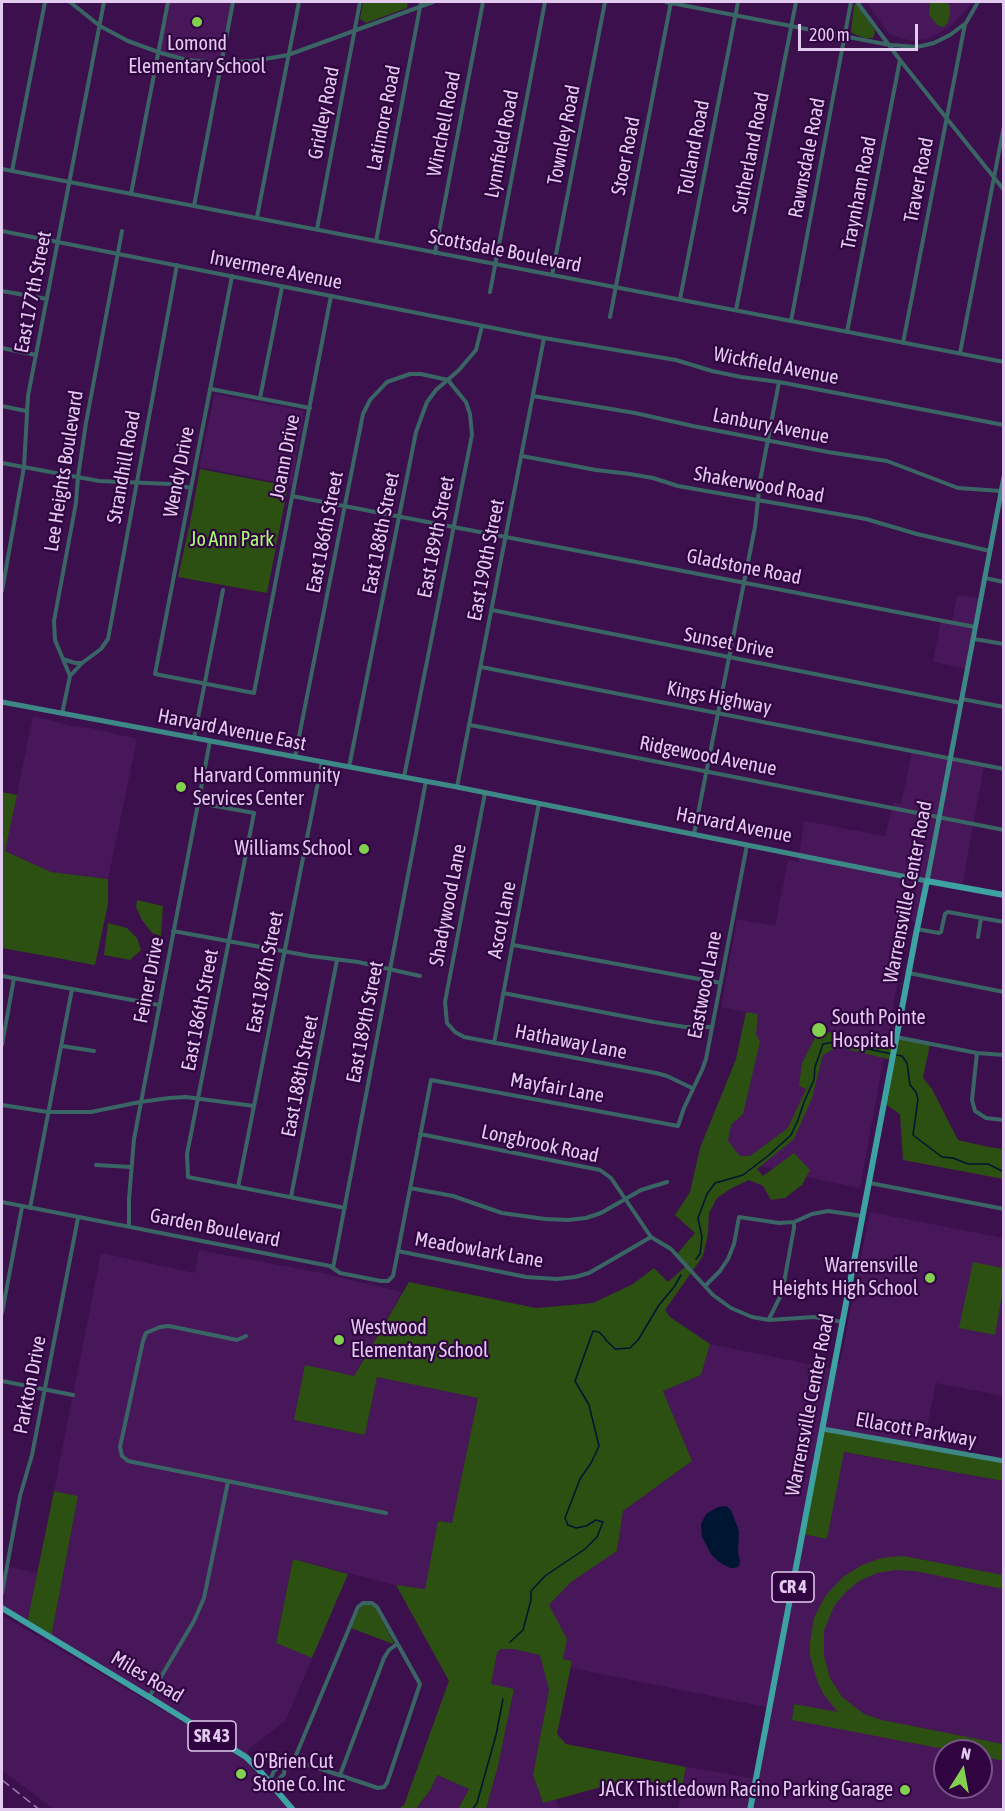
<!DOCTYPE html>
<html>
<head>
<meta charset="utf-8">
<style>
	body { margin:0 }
	#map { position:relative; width:1005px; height:1811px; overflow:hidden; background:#3b104c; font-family:"Asap Condensed",sans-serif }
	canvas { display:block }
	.frame { position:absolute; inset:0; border:3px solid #e2cbee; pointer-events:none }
	.north { position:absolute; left:933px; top:1739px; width:60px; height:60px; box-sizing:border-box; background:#300441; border:2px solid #775486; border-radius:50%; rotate:11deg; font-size:16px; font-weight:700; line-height:24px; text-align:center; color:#e2cbee }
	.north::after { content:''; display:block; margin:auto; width:21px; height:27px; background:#83d04e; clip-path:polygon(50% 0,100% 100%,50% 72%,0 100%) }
	.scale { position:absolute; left:798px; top:24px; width:120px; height:27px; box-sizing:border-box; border:3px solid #e2cbee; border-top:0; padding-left:8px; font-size:18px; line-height:21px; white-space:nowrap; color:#e2cbee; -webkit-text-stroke:4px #300441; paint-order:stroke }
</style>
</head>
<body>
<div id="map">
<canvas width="1005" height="1811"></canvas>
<div class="frame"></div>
<div class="north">N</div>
<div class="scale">200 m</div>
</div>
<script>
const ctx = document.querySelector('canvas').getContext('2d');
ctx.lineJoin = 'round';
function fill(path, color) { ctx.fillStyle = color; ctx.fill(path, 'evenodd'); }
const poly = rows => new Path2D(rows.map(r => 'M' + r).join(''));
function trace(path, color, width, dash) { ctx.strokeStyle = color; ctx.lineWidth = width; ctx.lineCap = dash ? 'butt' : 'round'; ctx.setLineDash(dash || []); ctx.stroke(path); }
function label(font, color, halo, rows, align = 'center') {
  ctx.font = font + ' "Asap Condensed",sans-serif'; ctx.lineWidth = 4.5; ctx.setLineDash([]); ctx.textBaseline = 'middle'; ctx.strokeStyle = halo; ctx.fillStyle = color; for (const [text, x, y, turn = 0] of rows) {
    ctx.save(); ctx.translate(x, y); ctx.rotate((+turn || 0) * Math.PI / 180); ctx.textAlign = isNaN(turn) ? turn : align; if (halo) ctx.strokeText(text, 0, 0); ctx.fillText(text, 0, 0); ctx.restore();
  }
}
fill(poly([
	[168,2,233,2,221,62,187,60,158,51],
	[866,2,971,2,968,8,949,27,930,38,912,41,890,35],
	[215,394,304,411,292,485,199,467],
	[957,595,981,599,968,669,933,662,941,620,952,622],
	[33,716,71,726,91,728,137,739,108,879,51,872,5,851],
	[912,752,984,765,962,887,927,881,918,922,909,920,860,1188,787,1173,711,1152,751,1013,721,1007,737,919,775,926,788,860,798,862,804,821,885,836,893,803,901,804],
	[870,1212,1003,1238,1003,1396,936,1383,923,1447,819,1448,1003,1481,1003,1809,678,1809,686,1767,756,1779,770,1708,571,1668,572,1661,563,1659,549,1605,571,1582,617,1551,623,1511,692,1461,663,1391,701,1375,710,1344,833,1369,835,1363,840,1364],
	[945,1751,981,1751,981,1787,945,1787],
	[199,1250,322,1273,402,1292,354,1376,294,1420,365,1435,377,1377,478,1398,452,1524,438,1521,425,1589,395,1585,293,1559,276,1642,312,1658,286,1720,249,1749,246,1757,51,1638,78,1496,54,1491,101,1253,195,1273],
	[7,1566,37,1573,27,1623,2,1609,2,1571,5,1572],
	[2,1615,243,1758,288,1809,54,1809,2,1770],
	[501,1649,513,1649,540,1654,549,1690,533,1775,543,1802,556,1800,560,1809,486,1810,498,1766,514,1689,490,1685,497,1653],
	[436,1775,469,1789,458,1809,416,1810,431,1789]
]), '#47175a');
fill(poly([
	[363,2,408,2,407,8,366,23,360,19],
	[930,2,944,2,950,5,950,13,948,22,944,27,938,26,929,15],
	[857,4,874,29,875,33,873,38,865,38,854,34,851,32,854,5],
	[200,469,288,486,267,593,178,577,190,523],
	[2,792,17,795,5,851,51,872,108,879,108,904,95,965,2,948],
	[137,900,163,906,161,936,152,933,142,920,136,907],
	[108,923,127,928,137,938,141,950,130,960,104,955],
	[746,1012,758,1014,756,1034,760,1042,743,1114,731,1125,728,1141,740,1156,750,1156,788,1128,806,1089,799,1086,802,1063,819,1030,894,1046,896,1037,930,1044,923,1078,932,1089,958,1140,989,1147,1003,1149,1003,1179,903,1160,900,1114,884,1103,892,1060,838,1047,823,1055,812,1098,794,1139,757,1169,763,1176,794,1153,810,1170,802,1185,785,1198,771,1200,763,1186,749,1180,732,1188,717,1198,709,1213,708,1234,703,1256,665,1310,670,1317,710,1344,701,1375,663,1391,692,1461,623,1511,617,1551,571,1582,549,1605,567,1639,563,1659,572,1661,557,1734,566,1744,686,1767,682,1787,656,1782,612,1784,543,1803,533,1775,549,1690,540,1655,513,1649,501,1649,497,1653,491,1684,514,1689,498,1766,486,1809,458,1809,469,1789,437,1775,431,1789,416,1809,398,1809,404,1805,449,1681,396,1585,425,1589,438,1521,452,1523,478,1398,377,1377,365,1435,294,1420,305,1365,354,1376,409,1282,536,1308,593,1303,633,1284,654,1268,668,1282,686,1266,676,1255,695,1233,675,1215,690,1192,700,1148,736,1059],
	[973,1262,1003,1268,1003,1289,995,1335,959,1328],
	[823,1429,1003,1461,1003,1481,844,1452,827,1539,803,1534],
	[54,1491,78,1496,51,1638,27,1623],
	[903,1556,1003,1575,1003,1589,915,1571,895,1570,877,1573,859,1581,845,1593,834,1606,824,1631,824,1656,830,1678,842,1697,864,1714,882,1720,1003,1744,1003,1761,981,1756,981,1751,954,1751,792,1720,794,1704,838,1712,824,1695,818,1683,810,1656,810,1642,814,1618,826,1595,843,1577,862,1565,882,1558],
	[293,1559,348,1574,312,1658,276,1643],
	[364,1604,371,1604,375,1607,393,1641,393,1644,351,1628,360,1608]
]), '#2c4f12');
fill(poly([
	[726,1506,731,1510,739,1531,738,1553,740,1561,739,1566,735,1568,730,1568,719,1562,711,1554,702,1537,701,1524,706,1514,718,1507]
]), '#001532');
trace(poly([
	[896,1055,902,1056,907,1063,910,1085,916,1092,918,1099,913,1135,942,1157,953,1158,968,1164,988,1164,1004,1172],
	[696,1259,700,1254,702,1237,698,1218,707,1194,715,1183,743,1175,769,1155,791,1135,798,1120,804,1102,814,1080,815,1067,823,1044,834,1042,892,1054],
	[510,1642,523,1630,531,1600,531,1591,545,1576,585,1549,597,1537,603,1522,596,1520,586,1526,576,1528,568,1525,565,1518,580,1479,591,1463,599,1446,589,1405,575,1381,593,1331,599,1332,603,1336,607,1341,615,1349,630,1348,638,1340,659,1305,674,1287,681,1275],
	[472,1810,477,1803,496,1735,503,1699]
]), '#001532', 1.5);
trace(poly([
	[70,2,100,26,128,41,161,53,187,60,218,63,253,61,288,55,433,2],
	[666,2,890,45,917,47,934,43,950,35,966,23,978,2],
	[857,2,900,60,1004,190],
	[2,169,1004,362],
	[12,171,45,2],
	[131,194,168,2],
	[194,206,233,2],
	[257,217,299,2],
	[317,229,360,2],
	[2,231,544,338,676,360,712,371,741,377,779,382,1004,425],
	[376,241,421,2],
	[435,253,483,2],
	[552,275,605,2],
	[232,276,155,674,254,693,331,296],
	[2,291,47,299],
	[490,292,545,2],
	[680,299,738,2],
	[736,310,796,2],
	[610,317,671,2],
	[791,321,851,2],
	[847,332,900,60],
	[903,343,965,24],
	[2,348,36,355],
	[960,353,1004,126],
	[211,389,310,408],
	[533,396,635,413,693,426,828,452,887,461,958,488,1001,491],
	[260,398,282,287],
	[2,406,26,411],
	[522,456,596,470,630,474,653,478,678,486,866,519,917,534,990,551],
	[2,463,99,481,171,484,191,488],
	[292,496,975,627],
	[985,578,1004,582],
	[2,591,24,467,28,396,104,2],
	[492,610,961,703],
	[974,639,1004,644],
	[63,659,75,663,82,663],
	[481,667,1004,769],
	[70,676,82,663,101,649,108,639,177,265],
	[962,699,1004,707],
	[62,714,70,676,55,640,54,621,76,503,78,477,86,423,122,231],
	[470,725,1004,830],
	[194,738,223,590],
	[295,757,363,414,370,400,387,382,410,374,421,374,448,380,456,390,466,402,470,414,472,435,404,777],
	[349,767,416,432,427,402,436,390,459,370,476,350,482,326],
	[457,787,544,338],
	[485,793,445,1002,447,1023,455,1032,464,1037,656,1073,667,1076,692,1088],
	[199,803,254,813,187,1154,188,1177,345,1208],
	[694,834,755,527,760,481,779,382],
	[917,929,939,933,941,932,945,914,948,912,1004,922],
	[173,931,310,956,358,962,420,976],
	[978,937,981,918],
	[513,945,721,983],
	[909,973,1004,992],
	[2,976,159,1005],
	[503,993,654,1022,685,1027,712,1027],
	[896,1037,977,1053,1004,1055],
	[494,1043,539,803],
	[2,1045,14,978],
	[62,1046,94,1051],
	[977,1053,972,1100,975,1111,986,1118,1004,1120],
	[2,1105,48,1112,91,1112,140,1102,169,1098,186,1097,254,1106],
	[420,1134,600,1170,611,1178,651,1237,671,1249,713,1295,731,1308,752,1317,769,1320,814,1317,843,1322],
	[96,1165,131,1167],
	[870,1183,1004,1209],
	[238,1187,322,762],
	[410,1188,453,1196,502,1213,545,1219,568,1220,586,1218,601,1213,641,1190,667,1182],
	[291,1197,337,960],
	[2,1202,330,1266,340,1273,381,1281,388,1281,393,1276,398,1251,431,1080,678,1126,684,1108,702,1070,706,1059,747,845],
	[30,1208,72,989],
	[129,1227,129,1199,134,1139,210,741],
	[398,1251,526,1277,557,1279,575,1277,589,1273,651,1237],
	[333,1268,426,781],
	[705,1286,720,1271,728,1259,734,1244,739,1217,779,1223,794,1222,812,1214,828,1211,862,1216],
	[2,1313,22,1207],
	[769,1319,780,1297,783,1288,794,1228,794,1222],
	[246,1336,237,1340,169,1326,160,1327,146,1333,143,1341,120,1447,122,1456,128,1461,386,1513],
	[2,1381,73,1395],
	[2,1593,20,1496,32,1455,78,1218],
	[149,1697,194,1621,204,1598,228,1482],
	[285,1767,294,1760,358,1607,363,1603,372,1603,377,1607,420,1684,387,1783,384,1787,378,1788,294,1760],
	[340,1775,384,1658,389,1650,397,1644],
	[269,1782,274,1771,279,1767,285,1767,284,1774,279,1779,276,1781,272,1780]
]), '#3a6565', 4);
trace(poly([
	[2,702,457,787,927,881,1004,477],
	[823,1429,1004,1461]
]), '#3d8887', 5);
trace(poly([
	[2,1608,149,1697,246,1757,259,1770,293,1810],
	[750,1810,916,934,927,881,1004,895]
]), '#3da2a1', 6);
trace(poly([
	[2,1780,40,1810]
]), '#9c7caa', 1.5, [9, 4.5]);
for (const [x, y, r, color] of [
	[197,22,6,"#83d04e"],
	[181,787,6,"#83d04e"],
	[364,849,6,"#83d04e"],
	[819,1030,8,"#83d04e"],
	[930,1278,6,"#83d04e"],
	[339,1340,6,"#83d04e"],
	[241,1774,6,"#83d04e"],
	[905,1790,6,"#83d04e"]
]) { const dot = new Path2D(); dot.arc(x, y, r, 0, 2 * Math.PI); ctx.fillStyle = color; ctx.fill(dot); trace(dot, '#300441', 2); }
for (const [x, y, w] of [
	[793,1587,42],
	[212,1736,48]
]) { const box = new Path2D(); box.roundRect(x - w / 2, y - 15, w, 30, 4.5); ctx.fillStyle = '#300441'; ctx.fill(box); trace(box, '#e2cbee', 1.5); }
label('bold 18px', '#e2cbee', null, [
	["CR 4",793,1587],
	["SR 43",212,1736]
]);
label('20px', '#e2cbee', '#300441', [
	["Lomond",197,44,"center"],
	["Elementary School",197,67,"center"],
	["Harvard Community",193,776],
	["Services Center",193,799],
	["Williams School",352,849,"right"],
	["South Pointe",832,1018],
	["Hospital",832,1041],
	["Warrensville",918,1266,"right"],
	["Heights High School",918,1289,"right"],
	["Westwood",351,1328],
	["Elementary School",351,1351],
	["O'Brien Cut",253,1762],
	["Stone Co. Inc",253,1785],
	["JACK Thistledown Racino Parking Garage",893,1790,"right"]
], 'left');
label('20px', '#e2cbee', '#300441', [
	["Gridley Road",324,113,-79],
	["Latimore Road",384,118,-79],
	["Winchell Road",444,124,-79],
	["Townley Road",564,135,-79],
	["Lynnfield Road",502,144,-79],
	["Tolland Road",694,148,-79],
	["Sutherland Road",751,153,-79],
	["Stoer Road",626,156,-79],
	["Rawnsdale Road",807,158,-79],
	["Traver Road",919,180,-79],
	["Traynham Road",859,193,-79],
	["Scottsdale Boulevard",505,251,11],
	["Invermere Avenue",276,270,11],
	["East 177th Street",33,292,-79],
	["Wickfield Avenue",776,366,11],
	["Lanbury Avenue",771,426,11],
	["Joann Drive",285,457,-79],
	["Strandhill Road",124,467,-80],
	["Lee Heights Boulevard",64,471,-81],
	["Wendy Drive",179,472,-79],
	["Shakerwood Road",759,485,10],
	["East 186th Street",325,532,-79],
	["East 188th Street",381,533,-79],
	["East 189th Street",436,537,-79],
	["East 190th Street",486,560,-79],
	["Gladstone Road",744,567,11],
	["Sunset Drive",729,643,11],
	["Kings Highway",719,698,11],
	["Harvard Avenue East",232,730,11],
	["Ridgewood Avenue",708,756,11],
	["Harvard Avenue",734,825,11],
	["Warrensville Center Road",908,892,-79],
	["Shadywood Lane",448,905,-79],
	["Ascot Lane",502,920,-79],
	["East 187th Street",265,972,-79],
	["Feiner Drive",149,980,-79],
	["Eastwood Lane",705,985,-79],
	["East 186th Street",200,1010,-79],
	["East 189th Street",365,1022,-79],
	["Hathaway Lane",571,1042,11],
	["East 188th Street",300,1076,-79],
	["Mayfair Lane",557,1088,10],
	["Longbrook Road",540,1144,12],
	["Garden Boulevard",215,1228,11],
	["Meadowlark Lane",479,1250,10],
	["Parkton Drive",30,1385,-79],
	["Warrensville Center Road",810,1405,-79],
	["Ellacott Parkway",916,1430,10],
	["Miles Road",147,1677,31]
]);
label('20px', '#a9fc71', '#300441', [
	["Jo Ann Park",232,540]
]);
</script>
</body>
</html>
